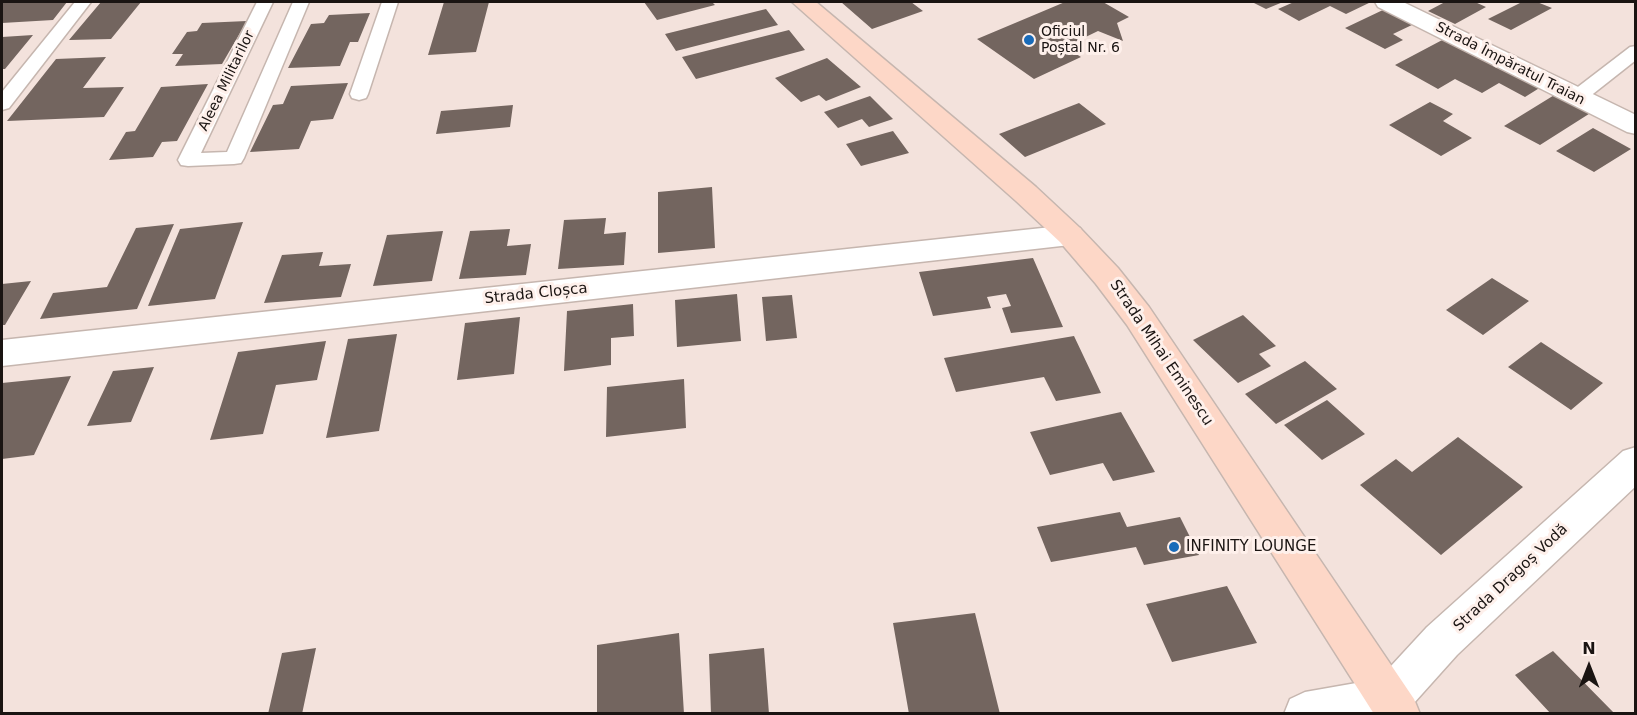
<!DOCTYPE html>
<html>
<head>
<meta charset="utf-8">
<style>
	body { margin:0 }
	#map { position:relative; width:1637px; height:715px; overflow:hidden; background:#f3e2dc; font-family:"DejaVu Sans",sans-serif }
	canvas { display:block }
	.frame { position:absolute; inset:0; border:3px solid #1a1412; pointer-events:none }
	.north { position:absolute; left:1559px; top:637px; width:60px; height:60px; -webkit-text-stroke:4px #fef0eb; paint-order:stroke; rotate:0deg; font-size:16px; font-weight:700; line-height:24px; text-align:center; color:#1a1412 }
	.north::after { content:''; display:block; margin:auto; width:21px; height:27px; background:#1a1412; clip-path:polygon(50% 0,100% 100%,50% 72%,0 100%) }
</style>
</head>
<body>
<div id="map">
<canvas width="1637" height="715"></canvas>
<div class="frame"></div>
<div class="north">N</div>
</div>
<script>
const ctx = document.querySelector('canvas').getContext('2d');
ctx.lineJoin = 'round';
function fill(path, color) { ctx.fillStyle = color; ctx.fill(path, 'evenodd'); }
const poly = rows => new Path2D(rows.map(r => 'M' + r).join(''));
function trace(path, color, width, dash) { ctx.strokeStyle = color; ctx.lineWidth = width; ctx.lineCap = dash ? 'butt' : 'round'; ctx.setLineDash(dash || []); ctx.stroke(path); }
function label(font, color, halo, rows, align = 'center') {
  ctx.font = font + ' "DejaVu Sans",sans-serif'; ctx.lineWidth = 6; ctx.setLineDash([]); ctx.textBaseline = 'middle'; ctx.strokeStyle = halo; ctx.fillStyle = color; for (const [text, x, y, turn = 0] of rows) {
    ctx.save(); ctx.translate(x, y); ctx.rotate((+turn || 0) * Math.PI / 180); ctx.textAlign = isNaN(turn) ? turn : align; if (halo) ctx.strokeText(text, 0, 0); ctx.fillText(text, 0, 0); ctx.restore();
  }
}
fill(poly([
	[2,2,67,2,53,20,2,23],
	[101,2,141,2,111,39,69,40],
	[444,2,489,2,476,52,428,55],
	[644,2,712,2,715,5,657,20],
	[841,2,911,2,923,11,872,29],
	[1065,2,1103,2,1129,17,1117,23,1123,41,1098,31,1065,47,1081,57,1034,79,977,39],
	[1252,2,1283,2,1266,9],
	[1294,2,1371,2,1346,14,1330,6,1299,21,1278,9],
	[1445,2,1475,2,1486,7,1455,24,1428,11],
	[1522,2,1537,2,1552,8,1511,30,1488,19],
	[766,9,778,25,676,51,665,34],
	[1385,9,1414,24,1393,34,1403,40,1385,49,1345,28],
	[370,13,358,42,350,42,340,66,288,68,311,24,324,23,329,15],
	[247,21,222,64,175,66,183,54,172,54,187,32,197,31,202,23],
	[789,30,805,50,696,79,682,57],
	[33,35,5,69,2,69,2,37],
	[1446,38,1541,87,1525,97,1499,83,1482,93,1455,79,1438,89,1395,65],
	[106,57,83,88,124,87,104,117,7,121,56,59],
	[827,58,861,87,826,101,819,95,801,102,775,78],
	[348,83,333,119,311,121,299,149,250,152,273,105,283,104,291,86],
	[208,84,177,141,162,142,153,157,109,160,126,132,135,131,161,87],
	[1556,94,1592,112,1540,145,1504,126],
	[870,96,893,119,869,127,862,119,838,128,824,112],
	[1430,102,1453,114,1443,121,1472,138,1441,156,1389,125],
	[1079,103,1106,124,1025,157,999,134],
	[513,105,510,127,436,134,441,111],
	[1593,128,1631,149,1594,172,1556,151],
	[893,131,909,153,861,166,846,144],
	[712,187,715,248,658,253,658,192],
	[606,218,604,234,626,232,624,265,558,269,564,220],
	[243,222,215,299,148,306,180,229],
	[174,224,137,309,40,319,53,293,107,287,136,228],
	[510,229,507,246,531,244,526,275,459,279,470,231],
	[443,231,432,281,373,286,387,235],
	[323,252,319,266,351,264,341,297,264,303,282,255],
	[1033,258,1063,327,1011,333,1002,308,1011,306,1006,294,987,297,991,308,933,316,919,272],
	[1492,278,1529,301,1483,335,1446,310],
	[31,281,5,325,2,325,2,284],
	[737,294,741,341,677,347,675,300],
	[792,295,797,338,766,341,762,297],
	[633,304,634,336,611,338,611,365,564,371,567,311],
	[1243,315,1276,346,1259,354,1271,366,1238,383,1193,340],
	[520,317,514,374,457,380,465,323],
	[397,334,379,431,326,438,348,339],
	[1074,336,1101,393,1056,401,1044,377,956,392,944,358],
	[326,341,317,380,276,385,263,434,210,440,238,352],
	[1541,342,1603,383,1571,410,1508,367],
	[1305,361,1337,389,1276,424,1245,394],
	[154,367,131,422,87,426,113,371],
	[71,376,34,455,2,459,2,383],
	[684,379,686,428,606,437,607,387],
	[1327,400,1365,434,1322,460,1284,425],
	[1121,412,1155,472,1113,481,1103,463,1050,475,1030,432],
	[1458,437,1523,487,1441,555,1360,485,1396,459,1412,472],
	[1120,512,1127,527,1180,517,1199,555,1144,565,1136,547,1051,562,1037,527],
	[1227,586,1257,643,1172,662,1146,604],
	[975,613,1000,714,909,714,893,623],
	[679,633,684,714,597,714,597,645],
	[316,648,302,714,268,714,282,653],
	[764,648,769,714,711,714,709,654],
	[1553,651,1615,714,1551,714,1515,675]
]), '#73655f');
const lane = poly([
	[75,2,91,2,9,108,2,110,2,92,75,2],
	[257,2,273,2,201,153,227,152,293,2,309,2,244,158,241,163,234,164,188,166,181,165,178,160,257,2],
	[382,2,398,2,368,94,366,98,359,100,352,98,350,94,382,2],
	[1636,46,1636,60,1584,101,1570,101,1568,97,1570,93,1630,47,1636,46]
]);
const street = poly([
	[1375,2,1403,2,1636,115,1636,134,1627,132,1378,7,1375,2],
	[1070,225,1080,228,1085,235,1080,242,1070,245,2,366,2,340,1070,225],
	[1636,447,1636,486,1457,655,1405,713,1284,714,1290,699,1305,692,1379,679,1427,627,1623,451,1636,447]
]);
const secondary = poly([
	[792,2,816,2,1036,187,1080,228,1118,268,1149,307,1414,699,1420,714,1374,714,1127,325,1096,284,1060,242,1016,201,792,2]
]);
trace(lane, '#c6b6af', 3);
trace(street, '#c6b6af', 3);
trace(secondary, '#c6b6af', 3);
fill(lane, '#fff');
fill(street, '#fff');
fill(secondary, '#fdd7c7');
for (const [x, y, r, color] of [
	[1029,40,6,"#196bb9"],
	[1174,547,6,"#196bb9"]
]) { const dot = new Path2D(); dot.arc(x, y, r, 0, 2 * Math.PI); ctx.fillStyle = color; ctx.fill(dot); trace(dot, '#fef0eb', 2); }
label('14px', '#1a1412', '#fef0eb', [
	["Oficiul",1041,32],
	["Poștal Nr. 6",1041,48]
], 'left');
label('14px', '#1a1412', '#fef0eb', [
	["Strada Împăratul Traian",1510,64,27],
	["Aleea Militarilor",227,81,-64]
]);
label('15px', '#1a1412', '#fef0eb', [
	["Strada Cloșca",536,294,-6],
	["Strada Mihai Eminescu",1161,353,56],
	["Strada Dragoș Vodă",1511,578,-43]
]);
label('15px', '#1a1412', '#fef0eb', [
	["INFINITY LOUNGE",1186,547]
], 'left');
</script>
</body>
</html>
